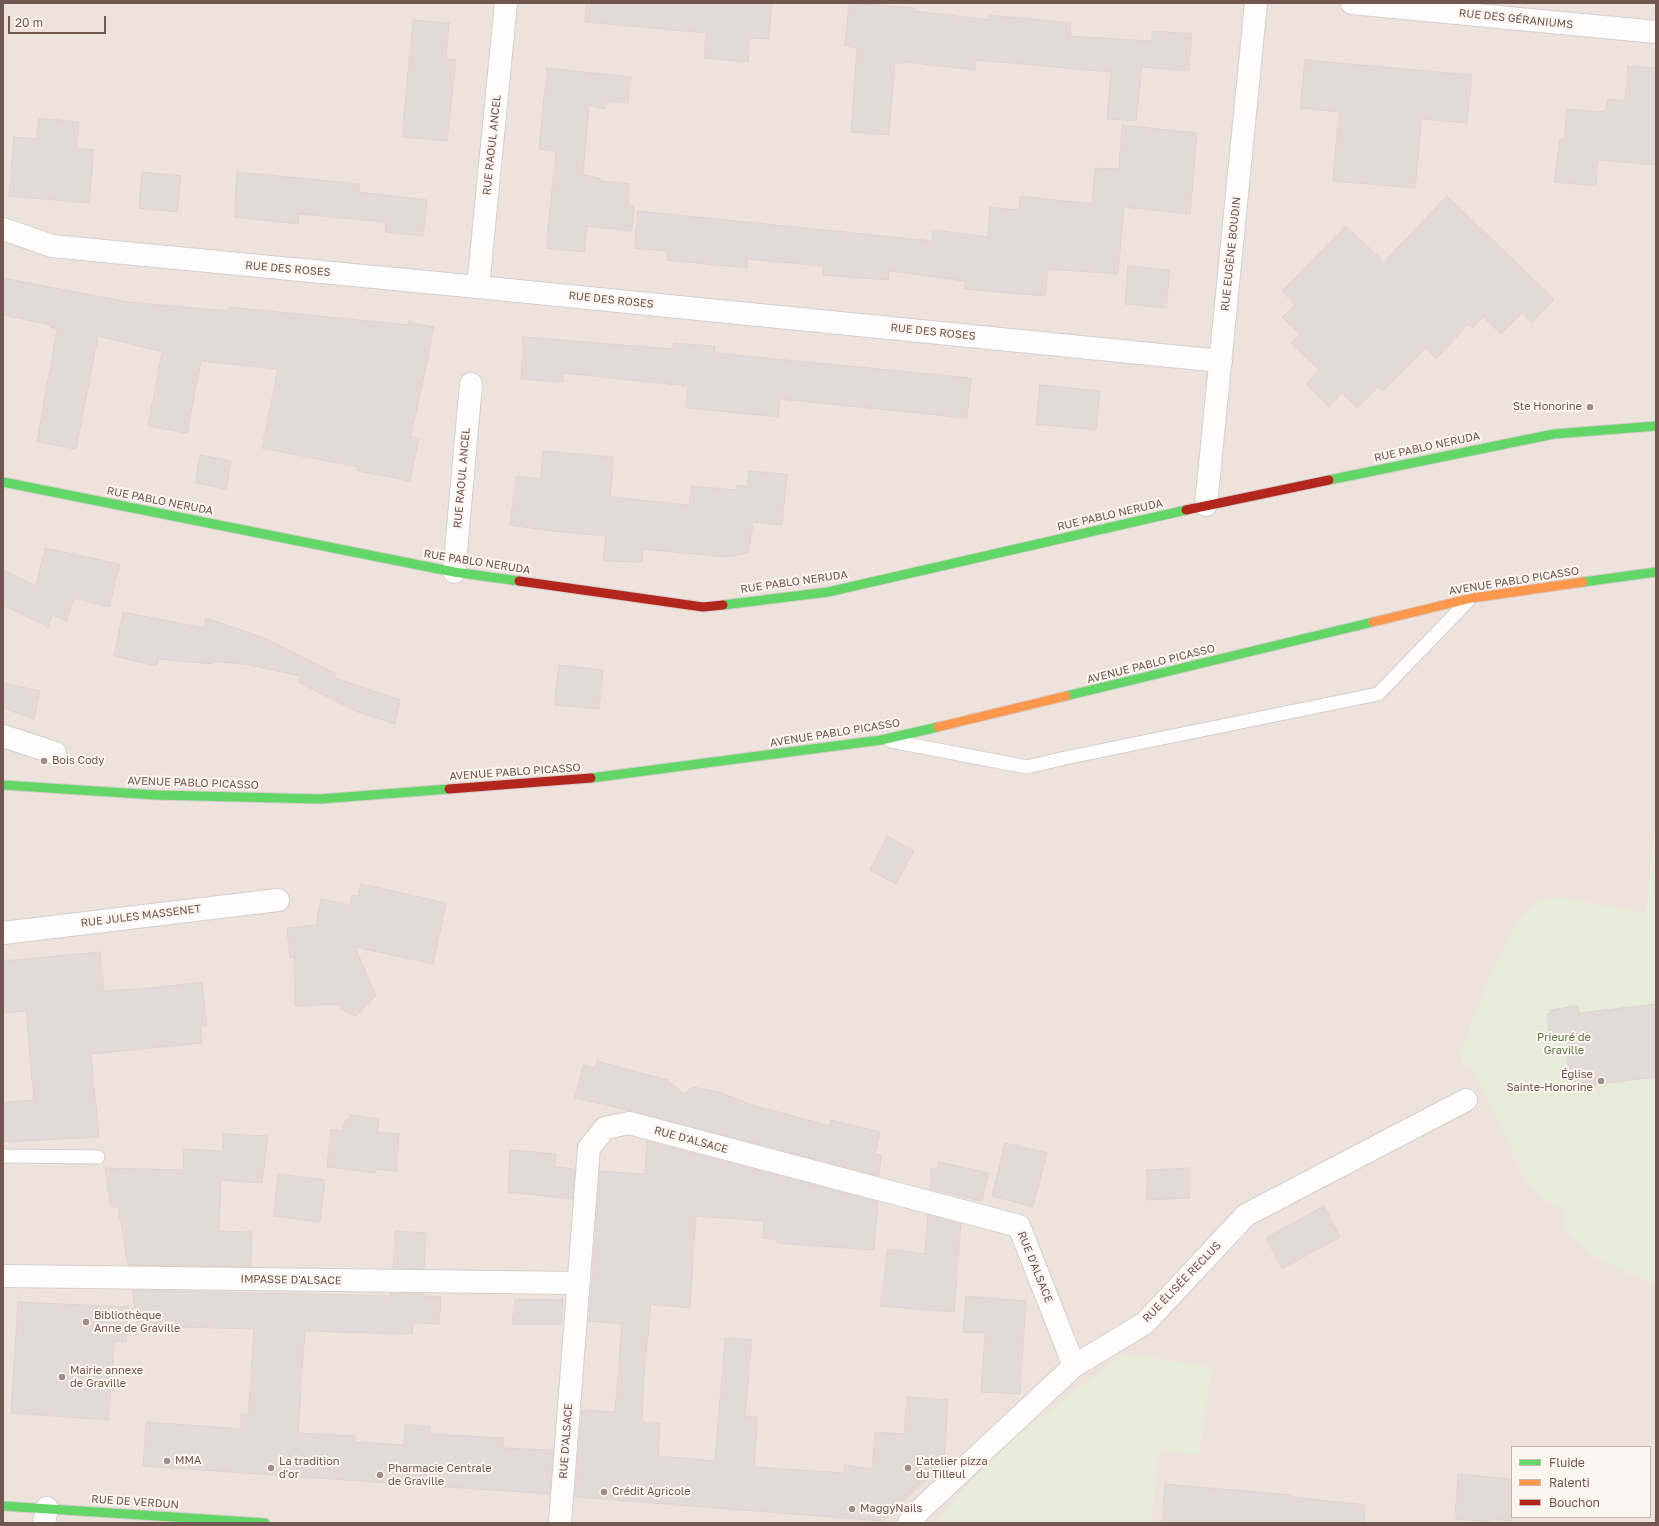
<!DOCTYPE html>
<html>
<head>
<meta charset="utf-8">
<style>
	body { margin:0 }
	#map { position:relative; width:1659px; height:1526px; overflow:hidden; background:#f6f2ee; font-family:"Golos Text",sans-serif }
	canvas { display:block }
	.frame { position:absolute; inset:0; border:4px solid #725750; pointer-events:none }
	.legend { position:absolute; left:1511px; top:1446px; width:140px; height:72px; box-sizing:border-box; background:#fdf6f0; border:1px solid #c5b6b0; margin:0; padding:5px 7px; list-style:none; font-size:12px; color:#725750 }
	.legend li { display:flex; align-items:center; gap:8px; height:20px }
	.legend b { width:20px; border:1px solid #c5b6b0 }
	.scale { position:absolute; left:8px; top:16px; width:98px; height:18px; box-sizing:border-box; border:2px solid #725750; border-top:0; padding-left:5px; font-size:12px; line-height:14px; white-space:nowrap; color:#725750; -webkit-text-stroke:3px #fdf6f0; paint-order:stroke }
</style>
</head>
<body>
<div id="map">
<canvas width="1659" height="1526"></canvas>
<div class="frame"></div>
<ul class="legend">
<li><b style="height:5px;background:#63d668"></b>Fluide</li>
<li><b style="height:5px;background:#ff974d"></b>Ralenti</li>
<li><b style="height:5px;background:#b3261e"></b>Bouchon</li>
</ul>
<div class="scale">20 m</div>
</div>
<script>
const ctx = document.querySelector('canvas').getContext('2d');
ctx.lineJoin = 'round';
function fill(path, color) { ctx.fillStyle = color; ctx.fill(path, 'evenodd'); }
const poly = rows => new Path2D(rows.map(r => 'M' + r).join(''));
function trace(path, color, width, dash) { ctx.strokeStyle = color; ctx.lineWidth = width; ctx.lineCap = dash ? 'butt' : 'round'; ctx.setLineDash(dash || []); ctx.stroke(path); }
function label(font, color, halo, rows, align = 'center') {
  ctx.font = font + ' "Golos Text",sans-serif'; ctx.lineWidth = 4; ctx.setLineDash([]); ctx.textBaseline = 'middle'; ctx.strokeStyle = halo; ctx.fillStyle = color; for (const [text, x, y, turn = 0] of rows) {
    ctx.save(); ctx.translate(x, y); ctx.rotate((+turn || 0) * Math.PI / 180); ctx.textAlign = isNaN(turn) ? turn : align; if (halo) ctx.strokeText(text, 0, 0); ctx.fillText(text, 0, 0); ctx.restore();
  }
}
fill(poly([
	[3,3,1656,3,1656,1523,3,1523],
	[1512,1447,1650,1447,1650,1517,1512,1517]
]), '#eee3dc');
fill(poly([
	[1656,814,1656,1286,1630,1272,1628,1274,1624,1273,1624,1270,1596,1258,1564,1231,1564,1208,1561,1209,1542,1199,1529,1185,1471,1065,1463,1065,1460,1052,1462,1051,1485,988,1517,924,1527,910,1537,902,1556,897,1646,913],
	[1122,1354,1212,1367,1199,1455,1159,1449,1151,1523,964,1523,937,1520,992,1457]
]), '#e7ecda');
const building = poly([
	[586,3,772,3,769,39,750,38,748,62,704,58,706,33,585,22,586,3],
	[849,3,914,8,914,11,989,20,990,15,1071,23,1070,36,1152,41,1152,31,1192,34,1189,71,1142,67,1136,121,1107,119,1111,72,976,60,975,70,907,62,907,63,895,63,889,135,851,132,857,48,845,46,849,3],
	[413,20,449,23,446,59,456,60,447,141,402,137,413,20],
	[1305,60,1472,75,1467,123,1422,119,1415,188,1333,181,1339,112,1300,108,1305,60],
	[1628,66,1656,68,1656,165,1598,160,1596,186,1554,182,1560,140,1564,140,1567,109,1605,112,1608,99,1625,101,1628,66],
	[547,68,631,77,628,103,607,101,605,109,589,105,583,175,600,178,600,181,630,184,628,205,634,206,632,231,587,226,584,252,546,248,556,151,539,149,547,68],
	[39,118,79,122,77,148,94,150,89,203,9,196,14,137,36,139,39,118],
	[1122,125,1197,133,1190,214,1124,207,1118,274,1048,269,1045,296,964,289,965,281,889,271,888,280,823,275,824,266,748,259,747,268,667,260,667,251,634,248,638,211,932,241,933,230,988,237,990,207,1019,210,1020,196,1092,204,1095,168,1119,169,1122,125],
	[142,172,181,176,177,212,139,208,142,172],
	[237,172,360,184,359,192,427,200,423,236,385,232,386,222,299,214,298,224,234,217,237,172],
	[1447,196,1554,299,1532,323,1522,313,1501,334,1483,317,1472,328,1468,325,1436,359,1426,348,1383,391,1379,386,1357,408,1342,393,1329,407,1306,384,1319,370,1291,343,1300,334,1282,317,1295,305,1282,291,1346,226,1384,262,1447,196],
	[1128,266,1170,270,1166,308,1125,304,1128,266],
	[3,278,128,302,228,311,228,307,408,325,408,322,434,327,411,437,419,438,410,481,358,471,358,467,262,448,278,369,201,361,187,433,148,426,162,352,98,336,76,449,37,442,57,329,50,327,51,325,3,315,3,278],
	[523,337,673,349,674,343,715,346,714,353,971,378,967,418,780,399,778,417,760,415,686,408,688,386,564,373,563,382,521,379,523,337],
	[1040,385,1100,391,1096,430,1036,424,1040,385],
	[543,451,614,457,610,497,689,505,691,486,736,490,737,485,747,487,749,471,787,474,782,525,753,522,749,553,727,557,643,549,642,562,603,561,606,536,552,531,510,525,516,476,541,479,543,451],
	[200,455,231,461,226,489,195,483,200,455],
	[45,548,120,564,109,607,73,598,67,621,52,615,48,627,3,605,3,570,36,586,45,548],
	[123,612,204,628,206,618,262,637,336,674,335,678,400,700,395,724,355,711,298,682,300,676,250,665,213,661,212,664,159,659,157,666,114,656,123,612],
	[559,665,603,670,599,709,554,705,559,665],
	[3,683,40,691,34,719,3,708,3,683],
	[887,836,914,851,896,884,870,870,887,836],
	[361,884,446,903,433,964,355,947,376,996,356,1016,342,1010,339,1004,295,1006,294,957,290,958,287,928,316,925,321,899,350,905,352,895,358,896,361,884],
	[100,952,104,991,152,988,202,982,207,1026,200,1025,202,1043,91,1054,99,1137,3,1142,3,1102,34,1100,26,1011,3,1013,3,961,100,952],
	[1656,1004,1656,1077,1575,1087,1573,1069,1568,1069,1567,1039,1550,1040,1547,1014,1550,1013,1550,1010,1578,1006,1579,1013,1656,1004],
	[597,1061,667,1080,684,1094,693,1087,719,1092,752,1105,830,1126,831,1120,880,1132,875,1154,881,1155,879,1176,632,1111,575,1098,583,1065,595,1068,597,1061],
	[350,1115,379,1119,377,1132,399,1134,397,1171,375,1169,375,1173,327,1167,331,1129,343,1131,345,1120,349,1120,350,1115],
	[223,1134,268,1136,262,1183,221,1180,219,1231,252,1232,251,1267,128,1265,118,1207,111,1207,105,1168,183,1170,184,1149,223,1151,223,1134],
	[647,1141,878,1202,874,1250,777,1243,777,1240,763,1238,764,1221,696,1216,690,1308,651,1304,644,1376,642,1422,660,1424,658,1456,715,1461,725,1338,752,1340,745,1416,758,1417,754,1467,844,1473,844,1465,872,1469,875,1432,904,1434,907,1397,948,1400,944,1461,883,1521,575,1497,582,1410,615,1412,619,1361,622,1324,589,1321,600,1171,645,1174,647,1141],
	[1005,1143,1047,1153,1033,1207,992,1196,1005,1143],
	[510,1150,556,1154,555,1167,575,1169,573,1199,508,1192,510,1150],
	[939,1162,989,1173,982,1201,930,1189,931,1168,937,1170,939,1162],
	[1190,1168,1190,1198,1147,1200,1146,1170,1190,1168],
	[278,1174,325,1180,320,1222,273,1216,278,1174],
	[1324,1206,1340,1237,1282,1269,1266,1238,1324,1206],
	[928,1215,961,1224,954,1312,880,1306,888,1249,925,1254,928,1215],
	[395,1231,426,1233,424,1269,393,1268,395,1231],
	[132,1290,391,1296,391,1293,423,1294,423,1296,441,1297,439,1324,413,1323,412,1334,305,1331,298,1433,355,1436,355,1442,404,1445,405,1424,431,1427,430,1434,504,1438,503,1448,553,1450,550,1494,143,1466,146,1422,241,1429,241,1414,248,1415,254,1329,138,1326,132,1290],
	[966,1296,1026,1301,1020,1394,981,1392,985,1333,963,1332,966,1296],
	[515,1299,563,1300,561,1324,512,1324,515,1299],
	[18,1302,129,1307,126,1342,114,1341,109,1420,11,1413,18,1302],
	[1458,1474,1512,1479,1512,1521,1492,1519,1491,1522,1455,1519,1458,1474],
	[1165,1484,1291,1495,1291,1497,1365,1505,1364,1523,1162,1523,1165,1484]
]);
fill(building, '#e2dad6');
trace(building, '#ded5d1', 1);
const lane = poly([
	[891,741,1027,767,1065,758,1378,694,1468,601],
	[3,1156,98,1157]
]);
const street = poly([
	[1352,3,1656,32],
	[3,229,52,246,478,287,1221,361],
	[478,287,506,3],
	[1206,505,1256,3],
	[454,572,471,384],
	[3,736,55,753],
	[3,933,278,900],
	[3,1276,578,1283],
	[44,1523,47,1508],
	[560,1523,589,1148,605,1128,629,1123,1019,1226,1074,1366],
	[909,1523,921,1509,1074,1366,1145,1323,1246,1215,1466,1100]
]);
const fast = poly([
	[1329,480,1554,434,1656,426],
	[3,482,454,572,519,581],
	[1583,582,1656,572],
	[723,605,828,592,1186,510],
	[1066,696,1373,622],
	[591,778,881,740,938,727],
	[3,785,156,795,320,799,449,789],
	[3,1506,265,1523]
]);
const slow = poly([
	[1373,622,1472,598,1583,582],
	[938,727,1066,696]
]);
const jam = poly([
	[1186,510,1329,480],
	[519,581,703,607,723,605],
	[449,789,591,778]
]);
trace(lane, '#d6cfcc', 15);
trace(street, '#d6cfcc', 24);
trace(fast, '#d6cdca', 11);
trace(slow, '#d6cdca', 11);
trace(jam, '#d6cdca', 11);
trace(lane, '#fefdfc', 13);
trace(street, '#fefdfc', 22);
trace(fast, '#63d668', 9);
trace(slow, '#ff974d', 9);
trace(jam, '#b3261e', 9);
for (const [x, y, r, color] of [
	[1590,407,4,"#a08d87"],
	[44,761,4,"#a08d87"],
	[1601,1081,4,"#a08d87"],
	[86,1322,4,"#a08d87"],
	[62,1377,4,"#a08d87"],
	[167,1461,4,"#a08d87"],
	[271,1468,4,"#a08d87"],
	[908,1468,4,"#a08d87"],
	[380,1475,4,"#a08d87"],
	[604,1492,4,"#a08d87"],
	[852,1509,4,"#a08d87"]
]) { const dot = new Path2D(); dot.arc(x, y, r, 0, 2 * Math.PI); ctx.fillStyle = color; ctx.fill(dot); trace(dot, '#fdf6f0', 1.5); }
label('11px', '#725750', '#fdf6f0', [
	["RUE DES GÉRANIUMS",1516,19,6],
	["RUE RAOUL ANCEL",492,145,-84],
	["RUE EUGÈNE BOUDIN",1231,254,-84],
	["RUE DES ROSES",288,269,5],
	["RUE DES ROSES",611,300,6],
	["RUE DES ROSES",933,332,6],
	["RUE PABLO NERUDA",1427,447,-12],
	["RUE RAOUL ANCEL",462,478,-85],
	["RUE PABLO NERUDA",160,501,11],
	["RUE PABLO NERUDA",1110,515,-13],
	["RUE PABLO NERUDA",477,562,9],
	["AVENUE PABLO PICASSO",1514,581,-9],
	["RUE PABLO NERUDA",794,582,-8],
	["AVENUE PABLO PICASSO",1151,664,-14],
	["AVENUE PABLO PICASSO",835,733,-9],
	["AVENUE PABLO PICASSO",515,772,-4],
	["AVENUE PABLO PICASSO",193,783,2],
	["RUE JULES MASSENET",141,916,-7],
	["RUE D'ALSACE",691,1140,15],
	["RUE D'ALSACE",1035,1267,68],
	["IMPASSE D'ALSACE",291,1280,1],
	["RUE ÉLISÉE RECLUS",1182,1282,-46],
	["RUE D'ALSACE",566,1441,-86],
	["RUE DE VERDUN",135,1502,4]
]);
label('11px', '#725750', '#fdf6f0', [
	["Ste Honorine",1582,407,"right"],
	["Bois Cody",52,761],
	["Église",1593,1075,"right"],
	["Sainte-Honorine",1593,1088,"right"],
	["Bibliothèque",94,1316],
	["Anne de Graville",94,1329],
	["Mairie annexe",70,1371],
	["de Graville",70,1384],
	["MMA",175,1461],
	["La tradition",279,1462],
	["d'or",279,1475],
	["L'atelier pizza",916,1462],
	["du Tilleul",916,1475],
	["Pharmacie Centrale",388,1469],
	["de Graville",388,1482],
	["Crédit Agricole",612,1492],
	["MaggyNails",860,1509]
], 'left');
label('11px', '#5e774a', '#fdf6f0', [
	["Prieuré de",1564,1038],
	["Graville",1564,1051]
]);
</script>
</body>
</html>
